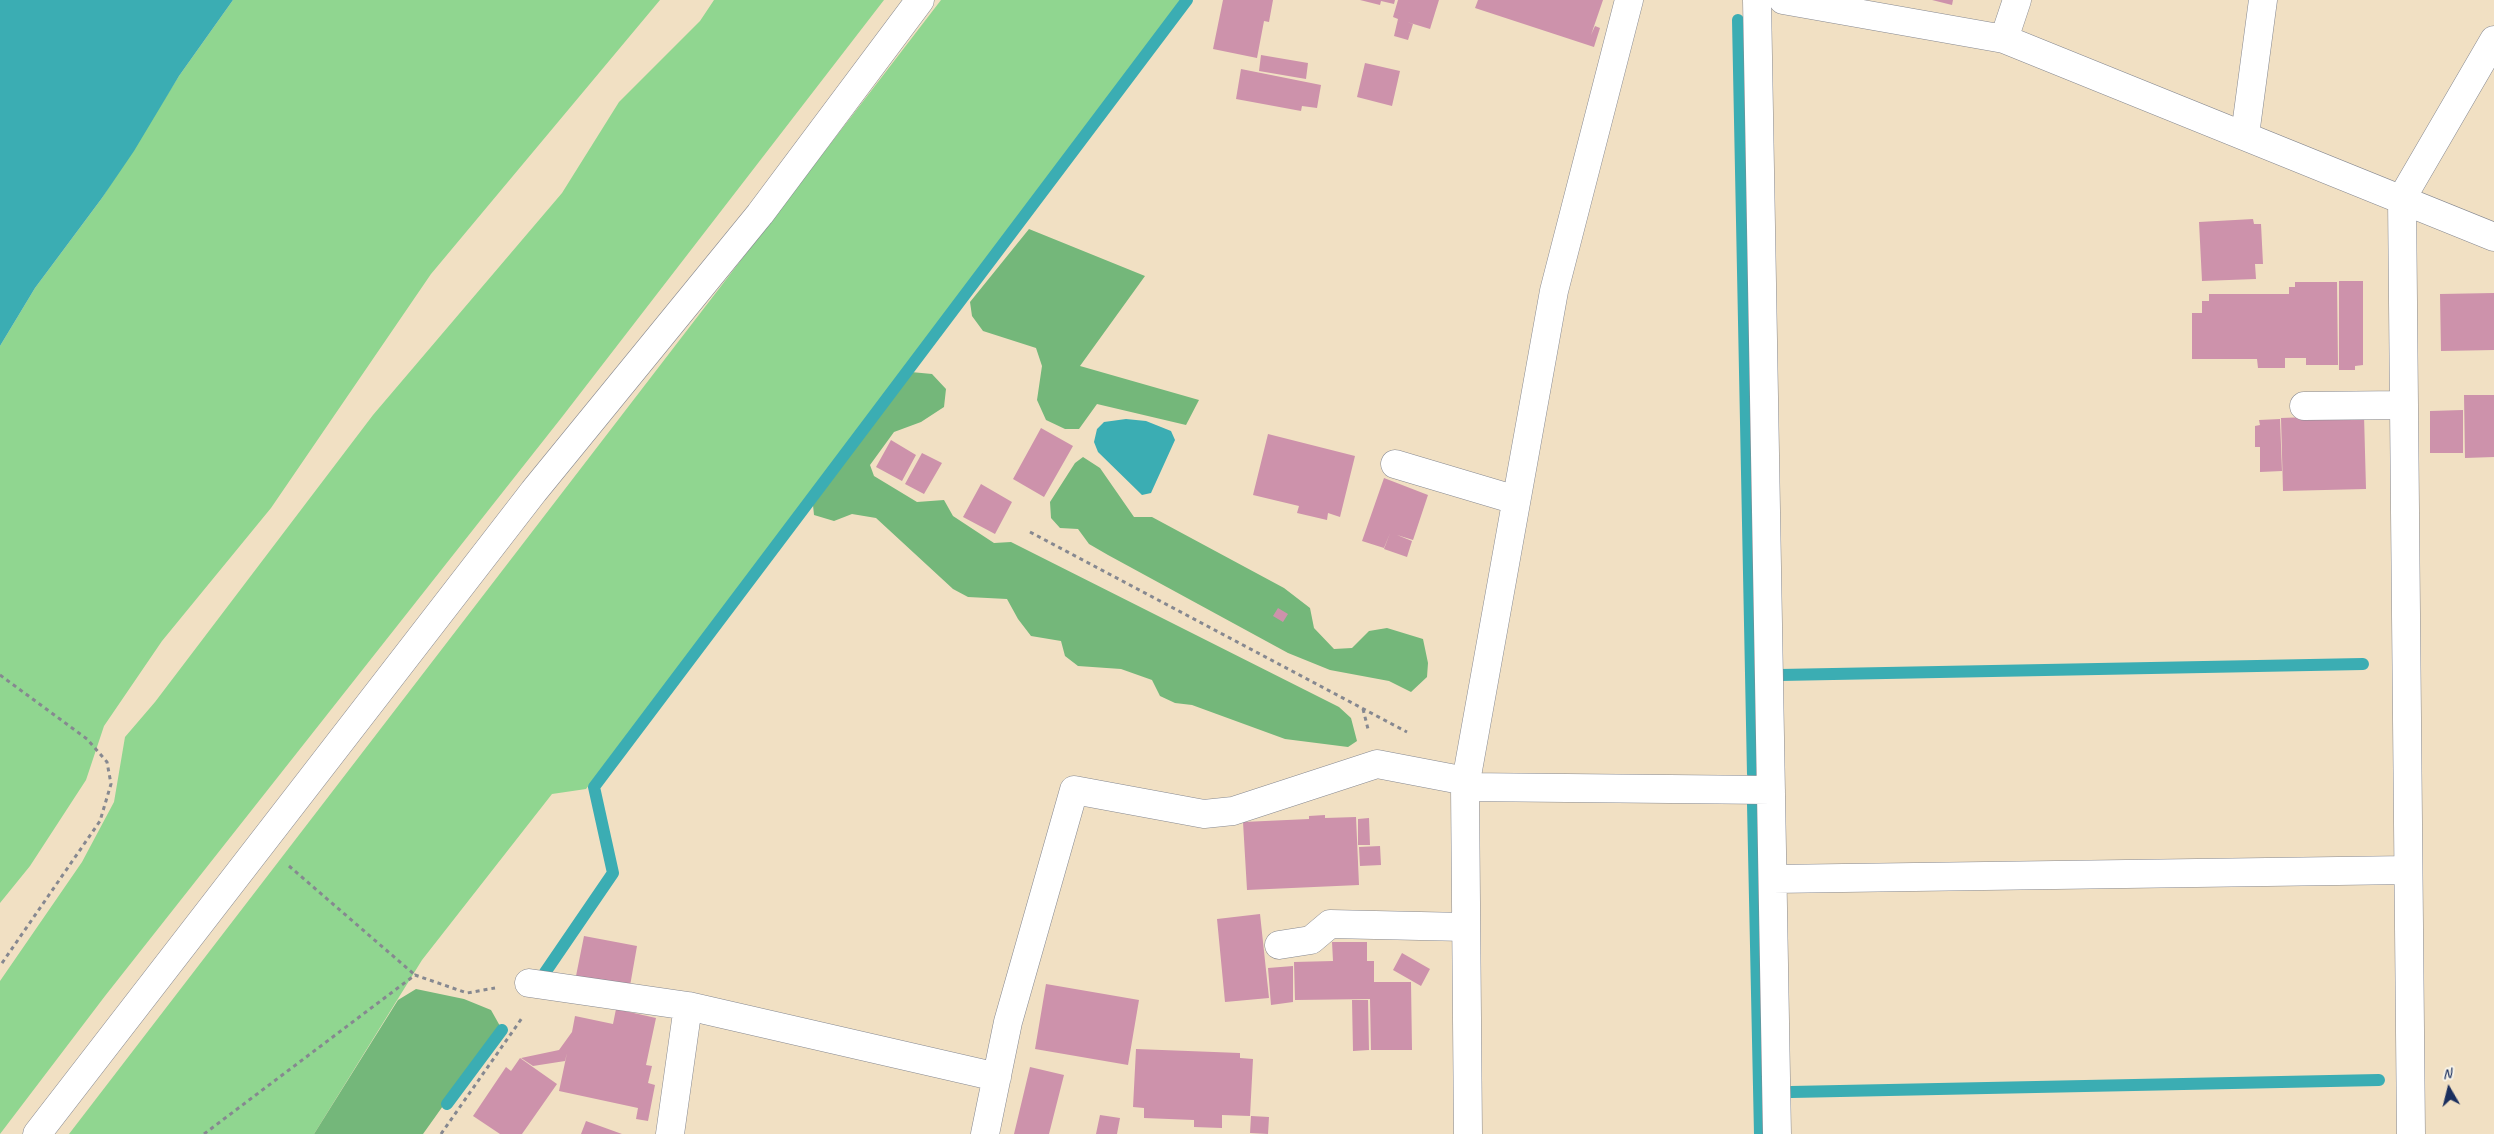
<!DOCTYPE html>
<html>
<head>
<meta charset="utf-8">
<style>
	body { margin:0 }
	#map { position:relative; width:2494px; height:1134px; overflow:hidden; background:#f1e0c3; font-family:Caveat,sans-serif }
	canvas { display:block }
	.north { position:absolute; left:2424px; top:1064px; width:50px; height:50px; -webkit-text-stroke:4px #f7f3e8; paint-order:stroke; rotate:352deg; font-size:14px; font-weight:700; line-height:20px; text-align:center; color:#1b2f5e }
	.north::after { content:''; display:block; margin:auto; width:18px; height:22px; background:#1b2f5e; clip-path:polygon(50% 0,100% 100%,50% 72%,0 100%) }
</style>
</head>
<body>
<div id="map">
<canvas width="2494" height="1134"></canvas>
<div class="north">N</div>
</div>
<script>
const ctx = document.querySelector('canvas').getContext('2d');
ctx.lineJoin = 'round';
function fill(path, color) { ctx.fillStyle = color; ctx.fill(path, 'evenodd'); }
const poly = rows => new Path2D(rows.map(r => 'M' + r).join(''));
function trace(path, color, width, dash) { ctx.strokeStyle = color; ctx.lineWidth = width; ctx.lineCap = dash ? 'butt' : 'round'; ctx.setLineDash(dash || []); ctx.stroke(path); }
fill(poly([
	[233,0,660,0,431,274,271,508,162,641,104,726,86,780,30,866,0,903,0,346,35,288,102,198,179,76],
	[714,0,884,0,562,417,105,996,0,1134,0,981,82,862,114,802,125,737,155,702,373,415,562,193,619,102,700,21],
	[941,0,1183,0,586,789,552,794,422,960,314,1134,69,1134]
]), '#90d690');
fill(poly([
	[1029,229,1145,276,1080,366,1199,400,1186,425,1097,404,1079,429,1065,429,1046,420,1037,400,1042,366,1036,348,983,331,972,316,970,302],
	[911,372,932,374,946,389,944,407,921,422,894,432,870,465,874,476,917,502,944,500,953,516,994,543,1011,542,1339,707,1351,718,1357,741,1348,747,1285,739,1192,705,1175,703,1160,696,1152,680,1121,669,1078,666,1065,656,1061,641,1031,636,1018,619,1007,599,968,597,953,589,876,518,852,514,834,521,814,515,813,505],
	[1083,457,1100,468,1134,517,1152,517,1284,588,1310,608,1314,628,1334,649,1352,648,1369,631,1387,628,1423,639,1428,663,1427,677,1411,692,1389,681,1330,670,1288,653,1108,555,1089,544,1078,529,1060,528,1051,518,1050,502,1075,463],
	[416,989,464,999,491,1010,500,1026,423,1134,314,1134,398,1000]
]), '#74b77a');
fill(poly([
	[0,0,233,0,179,76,134,151,102,198,35,288,0,346],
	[1126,419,1146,421,1171,431,1175,440,1151,493,1142,495,1098,452,1094,442,1097,429,1104,422]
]), '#3badb3');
trace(poly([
	[1738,20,1753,774],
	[1780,675,2363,664],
	[1753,804,1760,1134],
	[544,974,613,873,594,787,1187,0],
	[1791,1092,2379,1080],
	[447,1104,502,1030]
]), '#3badb3', 12);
fill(poly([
	[1223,0,1273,0,1269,22,1264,21,1257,58,1213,49],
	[1360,0,1395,0,1394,4,1381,1,1380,5],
	[1398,0,1439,0,1430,29,1407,22,1413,24,1408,40,1394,36,1398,19,1393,17],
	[1478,0,1603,0,1591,35,1595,26,1600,28,1594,47,1475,8],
	[1932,0,1953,0,1952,5],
	[1261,55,1308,63,1306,79,1259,71],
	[1365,63,1400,71,1392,106,1357,97],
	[1241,69,1321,85,1317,108,1302,106,1301,111,1236,99],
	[2253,219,2254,224,2261,224,2263,264,2255,264,2256,279,2202,281,2199,222],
	[2339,281,2363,281,2363,365,2355,366,2355,370,2339,370],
	[2295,282,2337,282,2338,365,2306,365,2306,358,2285,358,2285,368,2258,368,2257,359,2192,359,2192,313,2202,313,2202,301,2209,301,2209,294,2289,294,2289,287,2295,287],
	[2494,293,2494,350,2441,351,2440,294],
	[2464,395,2494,395,2494,457,2465,458],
	[2463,410,2463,453,2430,453,2430,411],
	[2364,415,2366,489,2283,491,2281,418],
	[2280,419,2282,471,2260,472,2260,447,2255,447,2255,426,2260,425,2259,420],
	[1041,428,1073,446,1044,497,1013,479],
	[1268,434,1355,456,1340,517,1328,513,1327,520,1297,513,1299,506,1253,495],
	[891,440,916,455,902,481,876,467],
	[922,453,942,463,924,494,905,484],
	[1384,478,1428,495,1413,540,1397,535,1412,541,1407,557,1384,549,1390,533,1384,548,1362,541],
	[981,484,1012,502,995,534,963,517],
	[1278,608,1288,614,1283,622,1273,616],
	[1325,815,1325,818,1356,817,1359,885,1247,890,1243,822,1309,819,1309,816],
	[1369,818,1370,845,1358,845,1358,819],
	[1380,846,1381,865,1360,866,1359,847],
	[1260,914,1269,998,1225,1002,1217,919],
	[584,936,637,946,630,986,576,976],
	[1332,942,1367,942,1367,961,1374,961,1374,982,1411,982,1412,1050,1371,1050,1370,999,1295,1000,1294,962,1333,961],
	[1402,953,1430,969,1421,986,1393,970],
	[1293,966,1293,1002,1271,1005,1268,968],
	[1046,984,1139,1000,1128,1065,1035,1049],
	[1352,1000,1368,1000,1369,1050,1353,1051],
	[616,1009,656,1018,646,1065,652,1066,648,1083,655,1085,648,1121,636,1119,638,1108,559,1091,567,1053,565,1061,533,1066,521,1058,559,1050,572,1032,575,1016,613,1024],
	[1136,1049,1240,1053,1240,1058,1253,1059,1250,1116,1222,1115,1222,1128,1194,1127,1194,1120,1144,1118,1144,1108,1133,1107],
	[520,1058,557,1084,522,1134,500,1134,473,1116,506,1067,511,1071],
	[1030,1067,1064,1075,1049,1134,1014,1134],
	[1100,1115,1120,1118,1117,1134,1096,1134],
	[1251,1116,1269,1117,1268,1134,1250,1133],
	[586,1121,622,1134,581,1134]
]), '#cd92ab');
const minor = poly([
	[1757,0,1777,1134],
	[1783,0,2004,39,2494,237],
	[2004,39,2017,0],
	[2245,135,2263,0],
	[2304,406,2404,405],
	[1395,464,1516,500],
	[1465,787,1771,790],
	[1773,879,2408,870],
	[1279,945,1311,940,1330,924,1465,927],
	[529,983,688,1006,997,1077],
	[37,1134,534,491,760,214,920,0],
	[670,1134,688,1006],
	[985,1134,1008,1022,1074,790,1204,814,1233,811,1377,764,1466,781],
	[1468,1134,1465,787,1554,291,1629,0],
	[2411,1134,2402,198,2494,40]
]);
trace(minor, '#868890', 29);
trace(poly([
	[1030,532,1407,732],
	[0,675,87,739,107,762,111,784,100,821,0,966],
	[1363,709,1368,729],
	[289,866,415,975],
	[204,1134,415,975,467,993,495,988],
	[441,1134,522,1018]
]), '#868890', 3, [4, 4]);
trace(minor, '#fff', 28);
</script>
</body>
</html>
